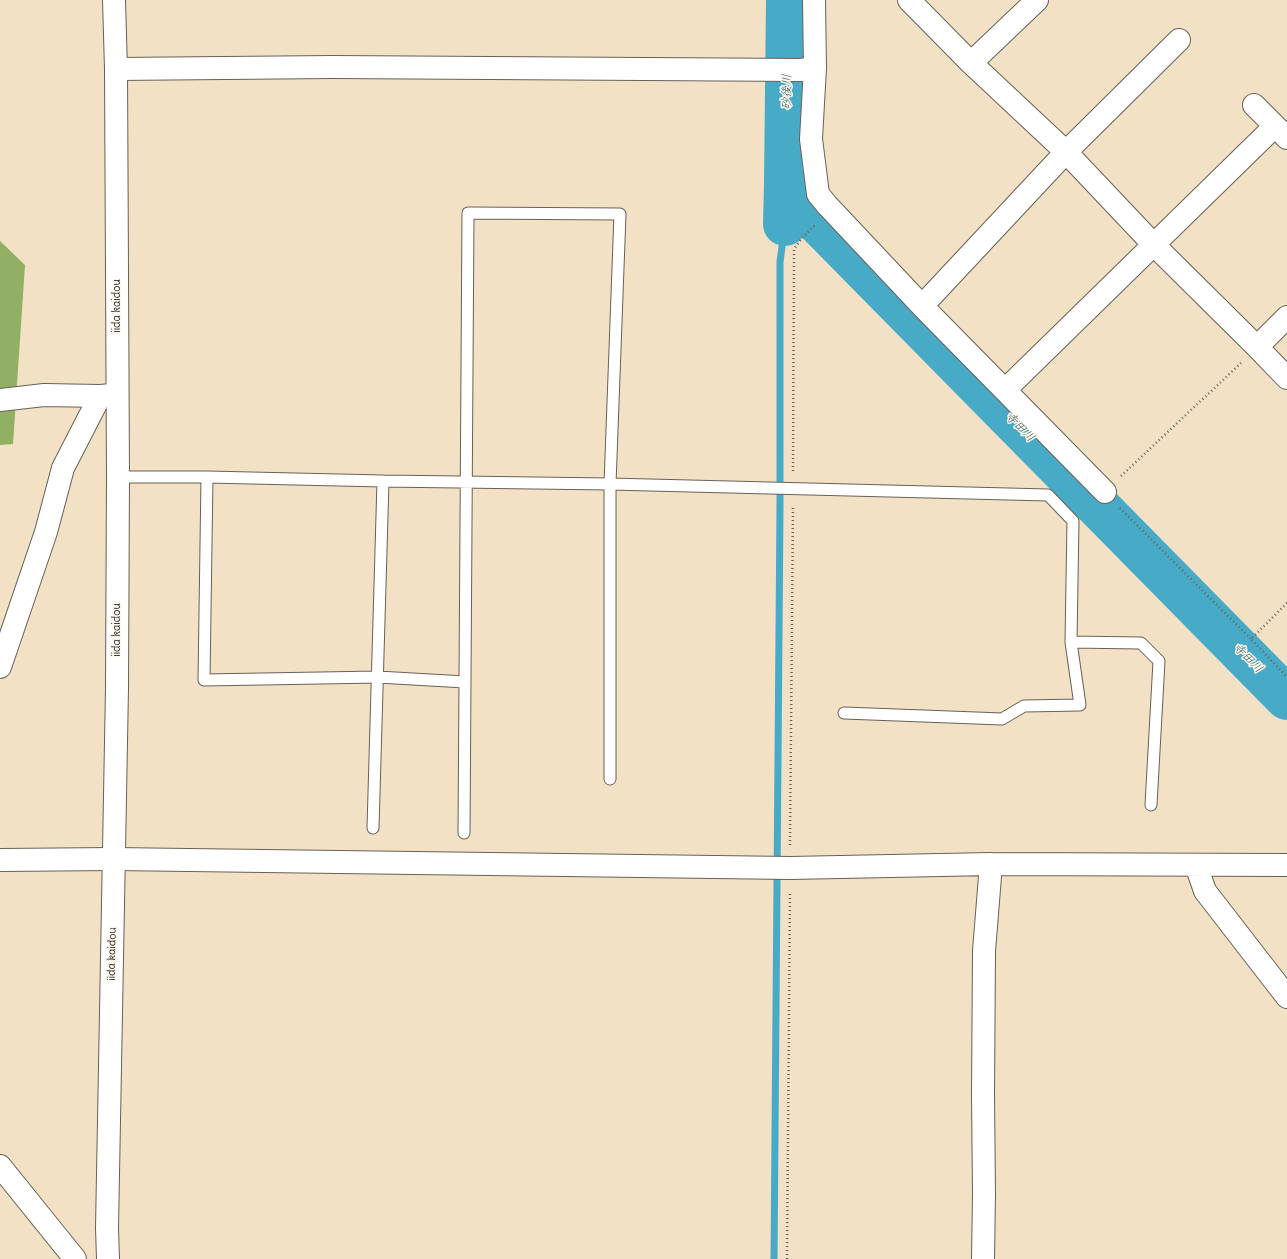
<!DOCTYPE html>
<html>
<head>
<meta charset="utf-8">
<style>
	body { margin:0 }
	canvas { display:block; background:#f2e1c4 }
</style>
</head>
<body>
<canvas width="1287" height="1259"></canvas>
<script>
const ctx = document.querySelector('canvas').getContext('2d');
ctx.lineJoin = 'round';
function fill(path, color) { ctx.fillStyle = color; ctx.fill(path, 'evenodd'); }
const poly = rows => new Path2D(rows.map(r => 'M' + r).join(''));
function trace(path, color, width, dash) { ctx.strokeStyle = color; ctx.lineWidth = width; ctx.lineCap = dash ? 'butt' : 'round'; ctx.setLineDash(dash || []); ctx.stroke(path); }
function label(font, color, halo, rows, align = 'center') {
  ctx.font = font + ' Delius,"Klee One",sans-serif'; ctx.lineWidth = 3; ctx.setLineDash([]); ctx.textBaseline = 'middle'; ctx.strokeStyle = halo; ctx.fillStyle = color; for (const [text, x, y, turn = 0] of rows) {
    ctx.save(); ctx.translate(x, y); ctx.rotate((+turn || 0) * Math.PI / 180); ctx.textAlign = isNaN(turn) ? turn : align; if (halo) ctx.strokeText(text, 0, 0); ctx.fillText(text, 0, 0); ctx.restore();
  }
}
fill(poly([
	[0,241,25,265,13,444,0,445]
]), '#92b063');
trace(poly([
	[774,1259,780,507,780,262,785,224]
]), '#47abc7', 7);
trace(poly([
	[786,183,788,0],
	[785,224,786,183,801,205,1287,698]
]), '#47abc7', 44);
const lane = poly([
	[118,477,207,477,383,481,610,484,1048,495,1073,521,1071,642,1141,643,1159,661,1151,805],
	[207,477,204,680,378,677,465,682],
	[844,713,1002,719,1024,706,1080,705,1071,642],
	[373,828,383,481],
	[464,833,468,213,620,214,610,484,610,779]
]);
const street = poly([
	[909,0,971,63,1066,152,1153,244,1257,347,1287,378],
	[971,63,1037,0],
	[815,68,811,139,818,194,827,205,922,306,1105,492],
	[116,69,333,67,801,70,815,68,814,0],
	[1254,105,1287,138],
	[922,306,1066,152,1179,40],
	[1257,347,1287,317],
	[1005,390,1275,126],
	[0,400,44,395,100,396,112,395],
	[0,667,46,532,63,468,100,396],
	[0,860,114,859,790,868,991,864,1287,865],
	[1196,865,1205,891,1287,997],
	[0,1166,75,1259],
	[983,1259,984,1194,983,1095,984,951,991,864]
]);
const secondary = poly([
	[108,1259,107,1228,117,688,118,477,116,69,114,0]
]);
trace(lane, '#676157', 13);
trace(street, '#676157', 24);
trace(secondary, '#676157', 24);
trace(poly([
	[793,471,794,249,802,238,815,225],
	[1121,476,1241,363],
	[1120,508,1251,639],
	[1287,603,1251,639,1287,677],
	[790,845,793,506],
	[787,1259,790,892]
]), '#676157', 2.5, [1, 3]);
trace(lane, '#fff', 11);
trace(street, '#fff', 22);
trace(secondary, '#fff', 22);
label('11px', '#1c1c1c', '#fbf7ec', [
	["iida kaidou",117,306,-90],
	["iida kaidou",117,630,-90],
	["iida kaidou",112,954,-89]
]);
label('italic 12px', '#2f5c69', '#fbf7ec', [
	["砂後川",787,92,-89],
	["寺田川",1020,427,45],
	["寺田川",1248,658,45]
]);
</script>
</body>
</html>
